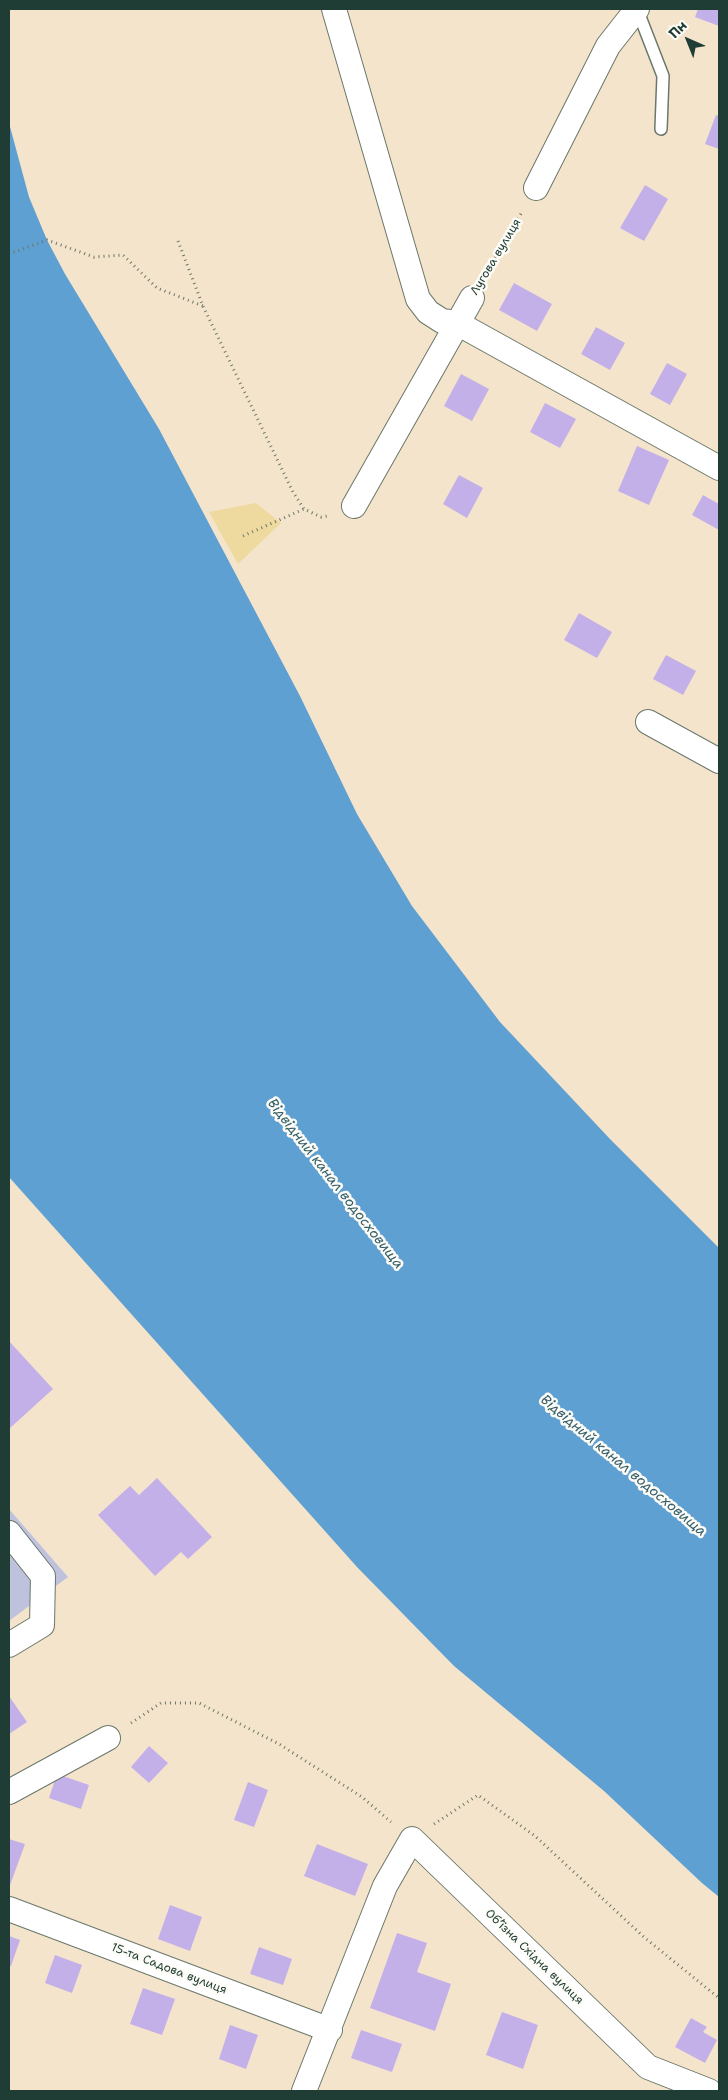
<!DOCTYPE html>
<html>
<head>
<meta charset="utf-8">
<style>
	body { margin:0 }
	#map { position:relative; width:728px; height:2100px; overflow:hidden; background:#f5e4cc; font-family:"Shantell Sans",sans-serif }
	canvas { display:block }
	.frame { position:absolute; inset:0; border:10px solid #1f3d34; pointer-events:none }
	.north { position:absolute; left:663px; top:15px; width:50px; height:50px; -webkit-text-stroke:4px #fdfcf7; paint-order:stroke; rotate:316deg; font-size:14px; font-weight:700; line-height:20px; text-align:center; color:#1f3d34 }
	.north::after { content:''; display:block; margin:auto; width:18px; height:22px; background:#1f3d34; clip-path:polygon(50% 0,100% 100%,50% 72%,0 100%) }
</style>
</head>
<body>
<div id="map">
<canvas width="728" height="2100"></canvas>
<div class="frame"></div>
<div class="north">Пн</div>
</div>
<script>
const ctx = document.querySelector('canvas').getContext('2d');
ctx.lineJoin = 'round';
function fill(path, color) { ctx.fillStyle = color; ctx.fill(path, 'evenodd'); }
const poly = rows => new Path2D(rows.map(r => 'M' + r).join(''));
function trace(path, color, width, dash) { ctx.strokeStyle = color; ctx.lineWidth = width; ctx.lineCap = dash ? 'butt' : 'round'; ctx.setLineDash(dash || []); ctx.stroke(path); }
function label(font, color, halo, rows, align = 'center') {
  ctx.font = font + ' "Shantell Sans",sans-serif'; ctx.lineWidth = 5; ctx.setLineDash([]); ctx.textBaseline = 'middle'; ctx.strokeStyle = halo; ctx.fillStyle = color; for (const [text, x, y, turn = 0] of rows) {
    ctx.save(); ctx.translate(x, y); ctx.rotate((+turn || 0) * Math.PI / 180); ctx.textAlign = isNaN(turn) ? turn : align; if (halo) ctx.strokeText(text, 0, 0); ctx.fillText(text, 0, 0); ctx.restore();
  }
}
fill(poly([
	[9,1509,68,1577,9,1621]
]), '#bfc2dd');
fill(poly([
	[256,503,281,523,238,564,209,512]
]), '#eeda9e');
fill(poly([
	[9,123,29,197,47,240,65,274,159,429,300,696,357,814,412,906,500,1022,610,1139,719,1248,719,1897,702,1883,604,1791,454,1666,357,1567,9,1177]
]), '#5fa0d2');
fill(poly([
	[698,9,719,9,719,26,695,17],
	[716,115,719,116,719,149,705,144],
	[645,185,668,199,644,241,620,228],
	[514,283,552,304,537,331,499,310],
	[596,327,625,343,610,370,581,354],
	[667,363,687,374,670,405,650,394],
	[461,374,489,389,472,421,444,406],
	[545,403,576,419,560,448,530,432],
	[637,446,669,460,649,505,618,491],
	[459,475,483,488,467,518,443,504],
	[703,495,719,504,719,530,692,515],
	[579,613,612,632,597,658,564,640],
	[666,655,696,671,683,695,653,679],
	[9,1341,53,1389,9,1429],
	[157,1478,212,1537,188,1559,181,1552,155,1576,98,1515,130,1486,139,1495],
	[9,1696,27,1722,9,1734],
	[149,1746,168,1763,149,1783,131,1767],
	[57,1774,89,1785,81,1809,49,1798],
	[248,1782,268,1790,254,1827,234,1820],
	[9,1839,25,1844,9,1888],
	[317,1844,368,1864,355,1896,304,1876],
	[170,1905,202,1917,190,1951,158,1939],
	[397,1933,427,1943,417,1972,451,1984,435,2031,370,2008],
	[9,1936,20,1940,11,1966,9,1966],
	[259,1947,292,1959,283,1985,250,1974],
	[55,1955,82,1965,72,1993,45,1983],
	[143,1988,175,1999,162,2035,130,2024],
	[502,2012,538,2025,523,2069,486,2055],
	[691,2018,707,2027,703,2032,717,2040,705,2063,675,2047],
	[230,2025,258,2035,246,2069,219,2059],
	[361,2030,402,2044,392,2072,351,2058]
]), '#c3b0e9');
const lane = poly([
	[637,9,663,76,661,129]
]);
const street = poly([
	[334,9,418,299,428,312,442,321,457,323,719,468],
	[536,188,608,46,637,9],
	[354,506,472,298],
	[648,722,719,761],
	[9,1533,43,1576,42,1625,9,1645],
	[9,1792,108,1738],
	[9,1909,330,2030],
	[304,2091,385,1886,412,1839,648,2067,709,2091]
]);
trace(lane, '#6a7769', 14);
trace(street, '#6a7769', 26);
trace(poly([
	[178,241,203,306,293,492,304,509,321,517,328,516],
	[9,254,47,240,94,257,123,255,157,288,203,306],
	[485,275,522,212],
	[243,536,304,509],
	[131,1723,161,1703,199,1703,279,1744,362,1797,391,1822],
	[434,1824,478,1795,535,1836,645,1938,719,1998]
]), '#6a7769', 3, [1, 4]);
trace(lane, '#fff', 11);
trace(street, '#fff', 24);
label('12px', '#1f3d34', '#fdfcf7', [
	["Лугова вулиця",496,257,-59],
	["Обʼїзна Східна вулиця",534,1957,44],
	["15-та Садова вулиця",169,1969,21]
]);
label('italic 14px', '#35606b', '#fdfcf7', [
	["Відвідний канал водосховища",335,1184,52],
	["Відвідний канал водосховища",623,1466,40]
]);
</script>
</body>
</html>
